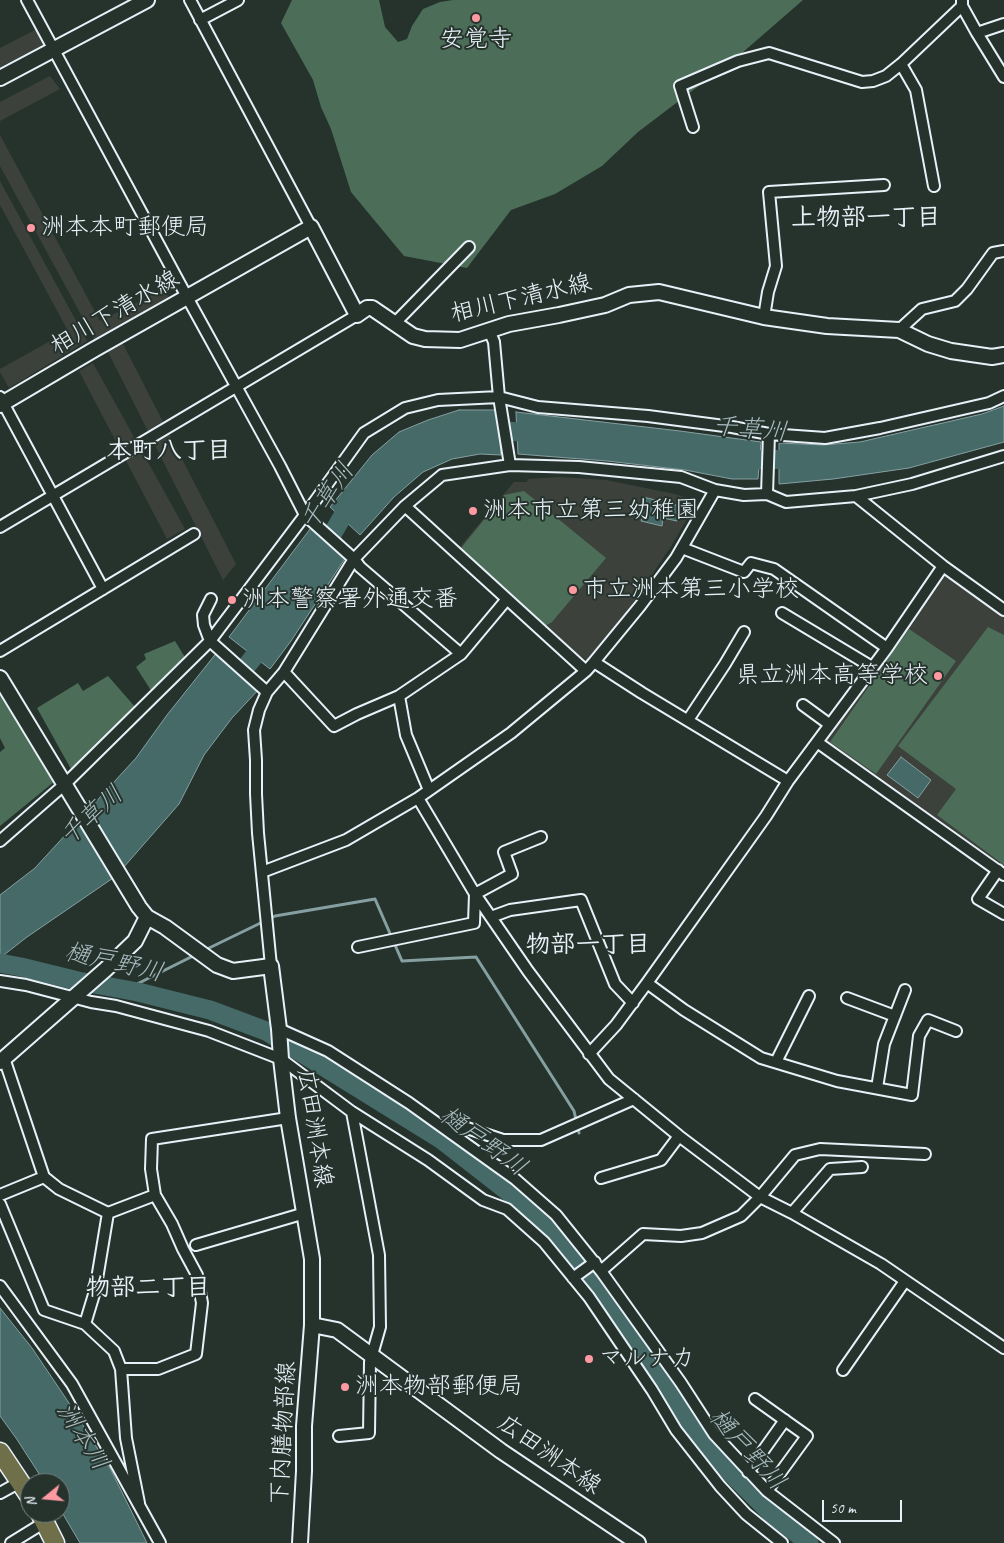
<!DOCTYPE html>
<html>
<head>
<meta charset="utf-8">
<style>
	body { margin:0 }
	#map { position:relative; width:1004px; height:1543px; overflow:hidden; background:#26332d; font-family:Caveat,sans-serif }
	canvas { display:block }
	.north { position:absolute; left:20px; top:1473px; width:50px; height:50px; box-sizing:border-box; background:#26332d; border:1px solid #747f7e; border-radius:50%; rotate:253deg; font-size:14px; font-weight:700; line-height:20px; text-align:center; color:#e8f1f8 }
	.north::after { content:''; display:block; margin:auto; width:18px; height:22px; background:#ff9aa2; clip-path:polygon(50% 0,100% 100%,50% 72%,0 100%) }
	.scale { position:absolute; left:822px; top:1500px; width:80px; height:22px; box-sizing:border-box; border:2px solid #e8f1f8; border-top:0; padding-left:6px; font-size:15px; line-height:18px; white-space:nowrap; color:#e8f1f8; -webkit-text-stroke:4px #26332d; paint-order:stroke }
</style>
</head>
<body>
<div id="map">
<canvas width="1004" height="1543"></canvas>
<div class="north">N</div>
<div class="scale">50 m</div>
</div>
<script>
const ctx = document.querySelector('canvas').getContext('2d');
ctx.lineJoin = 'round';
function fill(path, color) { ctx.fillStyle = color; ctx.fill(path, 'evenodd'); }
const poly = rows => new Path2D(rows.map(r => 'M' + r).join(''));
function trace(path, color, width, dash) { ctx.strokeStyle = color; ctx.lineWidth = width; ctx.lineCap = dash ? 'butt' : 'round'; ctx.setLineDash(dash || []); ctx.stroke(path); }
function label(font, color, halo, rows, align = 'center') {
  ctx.font = font + ' Caveat,"Klee One",sans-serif'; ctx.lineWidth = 4; ctx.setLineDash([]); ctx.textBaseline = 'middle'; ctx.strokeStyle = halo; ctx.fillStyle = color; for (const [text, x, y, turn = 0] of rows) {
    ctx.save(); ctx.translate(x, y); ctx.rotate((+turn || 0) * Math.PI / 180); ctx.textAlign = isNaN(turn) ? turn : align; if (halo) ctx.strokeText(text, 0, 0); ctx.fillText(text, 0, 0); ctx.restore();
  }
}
fill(poly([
	[37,29,45,44,0,67,0,48],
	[50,76,60,89,0,121,0,102],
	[0,135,100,321,164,289,172,303,97,344,0,166],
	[0,181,87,341,9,388,0,372,0,369,68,331,0,205],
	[122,342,236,564,223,580,106,348],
	[93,363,185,529,167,539,79,371],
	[561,477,606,480,675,494,695,501,696,503,672,545,603,647,589,662,549,633,459,548,514,482,527,482,528,479],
	[947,573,1004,611,1004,871,826,741]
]), '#3c413c');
fill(poly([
	[292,0,379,0,385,27,398,42,407,39,412,26,423,9,440,2,453,0,803,0,742,53,638,132,602,166,555,194,511,210,467,268,404,256,351,192,331,129,321,107,313,80,281,23],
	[524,491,606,558,552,622,545,626,461,548,504,495],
	[988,627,1004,635,1004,865,937,815,956,789,898,746],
	[909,629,956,661,876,774,830,742],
	[175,641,186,659,152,692,136,667,146,659,144,654],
	[108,676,136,708,74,770,71,769,37,708,78,683,83,691],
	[0,677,60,777,0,826,0,752,5,748,0,738]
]), '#4c6e58');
const water = poly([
	[1004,406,1004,442,909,468,833,479,779,484,779,443,823,445,860,442,982,414,1004,406],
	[459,410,498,410,501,455,480,454,452,459,423,472,394,497,360,535,330,507,372,455,399,432,428,420,459,410],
	[516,412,680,431,761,442,758,479,732,479,685,470,607,461,518,454,516,412],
	[643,497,680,506,677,521,663,518,662,526,641,521,643,514,639,512,643,497],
	[313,525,346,557,291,641,270,669,229,637,313,525],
	[218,651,260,688,232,718,204,755,179,804,116,876,27,937,0,958,0,895,35,868,136,758,167,715,218,651],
	[901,757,931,780,918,798,887,775,901,757],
	[0,1308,32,1348,67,1400,111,1470,147,1543,80,1543,60,1509,60,1483,45,1483,16,1438,0,1416,0,1308]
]);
fill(water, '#456a68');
trace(water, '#86a0a2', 1);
trace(poly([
	[205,950,275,916,375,899,402,961,476,957,574,1111,579,1133],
	[125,990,195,955]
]), '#86a0a2', 3);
trace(poly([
	[484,430,542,433],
	[735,458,747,460,805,459],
	[320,555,355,495],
	[231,685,270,637],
	[0,963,21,967,78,981,138,992,210,1010,266,1031,442,1140,524,1204,573,1253,614,1308,694,1431,731,1473,772,1514,809,1543]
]), '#456a68', 19);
const street = poly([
	[27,0,187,297,280,466,305,515,354,559,360,567,461,654],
	[190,0,311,227],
	[962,1,962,6,977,33,1004,77],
	[200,20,238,0],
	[977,33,1004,24],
	[901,64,916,90,934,186],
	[693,127,680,86,738,61,769,53,862,82,873,81,886,76,901,64,962,6],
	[764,317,768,292,776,266,769,192,884,185],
	[395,323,469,247],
	[489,330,494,342,499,397,510,465],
	[899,330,922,309,955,301,967,289,993,253,1004,251],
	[0,397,103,589],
	[767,494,769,434],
	[856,496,943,566,1004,610],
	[405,506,586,671],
	[0,527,357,315],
	[682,548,744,572,751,563,774,569,887,648],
	[211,599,203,615,204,625,210,641,267,692],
	[782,613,872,667],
	[0,651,194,534],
	[594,662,642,693,788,781],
	[284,672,334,726,357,714,399,696,461,654,507,599],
	[399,696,406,735,429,790],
	[803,705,829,724],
	[688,720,725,664,744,632],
	[817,742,1004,875],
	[418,798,475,894,528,971,609,1079,679,1136,760,1197,792,1213,881,1264,1004,1348],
	[0,841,65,784,210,641,305,515,364,433,405,408,438,400,499,397,538,407,648,416,732,427,769,434,825,438,880,428,989,403,1004,396],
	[998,870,978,899,1004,914],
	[262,872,346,840,418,798,511,733,586,671,594,662,640,606,676,558,715,490],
	[491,917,510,910,581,900,615,984,633,1003],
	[358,947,474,923,475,894,512,874,504,852,541,837],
	[271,966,258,833,256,794,256,760,254,730,259,710,267,692,284,672,354,559,405,506,442,475,510,465,579,467,681,477,715,490,744,495,767,494,786,502,856,496,912,484,1004,456],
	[0,981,26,985,91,1002,116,1006,209,1031,281,1059,352,1112,428,1160,483,1200,507,1209,544,1242,589,1297,652,1390,676,1430,720,1486,746,1514,782,1543],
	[647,983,684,1010,761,1058,837,1081,912,1095,919,1036,928,1020,956,1031],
	[847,998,895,1016],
	[279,1029,328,1051,409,1103,515,1179,556,1215,601,1271,681,1383,714,1434,767,1491,834,1543],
	[589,1054,616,1025,647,983,766,816,788,781,887,648,943,566],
	[4,1058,44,1177,59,1189,108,1213,155,1195],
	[776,1062,809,996],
	[877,1088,884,1044,905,990],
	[443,1126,467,1128,503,1140,541,1140,634,1099],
	[601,1178,661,1160,679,1136],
	[0,1195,44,1177],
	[0,1204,44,1310,85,1324,114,1351,121,1369,126,1438,139,1503],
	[792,1213,830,1169,862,1167],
	[196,1245,305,1213],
	[601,1271,643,1234,681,1236,702,1233,741,1216,760,1197,795,1155,820,1149,925,1154],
	[573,1278,595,1262],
	[0,1286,72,1384,160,1543],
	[85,1324,95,1291,108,1213],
	[121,1369,158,1369,196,1354,202,1303,197,1275,183,1249,172,1224,155,1195,151,1169,152,1139,288,1118],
	[843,1370,905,1281],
	[755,1399,807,1436,767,1491],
	[339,1436,369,1433,370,1362,380,1327,379,1255,352,1112],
	[748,1472,785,1420],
	[0,1493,20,1482],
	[11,1543,45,1522]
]);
const secondary = poly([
	[0,78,147,0],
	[0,405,95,349,311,227,357,315,367,308,372,308,413,336,425,339,460,340,509,324,559,315,605,305,629,295,659,292,764,317,827,326,899,330,928,344,951,351,992,357,1004,355],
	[0,678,139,907,147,917,165,927,217,965,233,971,271,966,279,1029,281,1059,288,1118,312,1259,312,1325,304,1426,304,1471,300,1543],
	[0,1062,106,969,135,941,147,917],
	[312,1325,337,1330,501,1451,638,1543]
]);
const highway = poly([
	[0,1452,30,1497],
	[40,1513,55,1543]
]);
trace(street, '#e8f1f8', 14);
trace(secondary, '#e8f1f8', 18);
trace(highway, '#e8f1f8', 21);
trace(street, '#26332d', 10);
trace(secondary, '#26332d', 14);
trace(highway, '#6f704a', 18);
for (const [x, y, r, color] of [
	[476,18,5,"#ff9aa2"],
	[31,228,5,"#ff9aa2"],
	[473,511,5,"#ff9aa2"],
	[573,590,5,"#ff9aa2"],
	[232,600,5,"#ff9aa2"],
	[938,676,5,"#ff9aa2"],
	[589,1359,5,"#ff9aa2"],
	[345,1387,5,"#ff9aa2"]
]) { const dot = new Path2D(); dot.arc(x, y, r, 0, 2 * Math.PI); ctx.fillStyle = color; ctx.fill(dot); trace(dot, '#26332d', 2); }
label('24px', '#e8f1f8', '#26332d', [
	["安覚寺",476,40,"center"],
	["洲本本町郵便局",41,228],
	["洲本市立第三幼稚園",483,511],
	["市立洲本第三小学校",583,590],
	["洲本警察署外通交番",242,600],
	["県立洲本高等学校",928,676,"right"],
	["マルナカ",599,1359],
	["洲本物部郵便局",355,1387]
], 'left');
label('24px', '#e8f1f8', '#26332d', [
	["相川下清水線",521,299,-13],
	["相川下清水線",115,313,-30],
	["広田洲本線",314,1128,81],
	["下内膳物部線",284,1433,-87],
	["広田洲本線",549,1455,35]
]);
label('bold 25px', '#e8f1f8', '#26332d', [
	["上物部一丁目",866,218],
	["本町八丁目",169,451],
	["物部一丁目",588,945],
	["物部二丁目",148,1288]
]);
label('italic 25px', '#a7bbbe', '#26332d', [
	["千草川",750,430,5],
	["千草川",328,497,-56],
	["千草川",92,816,-42],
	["樋戸野川",114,963,13],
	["樋戸野川",483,1142,36],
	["洲本川",82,1437,57],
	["樋戸野川",747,1450,48]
]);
</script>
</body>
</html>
